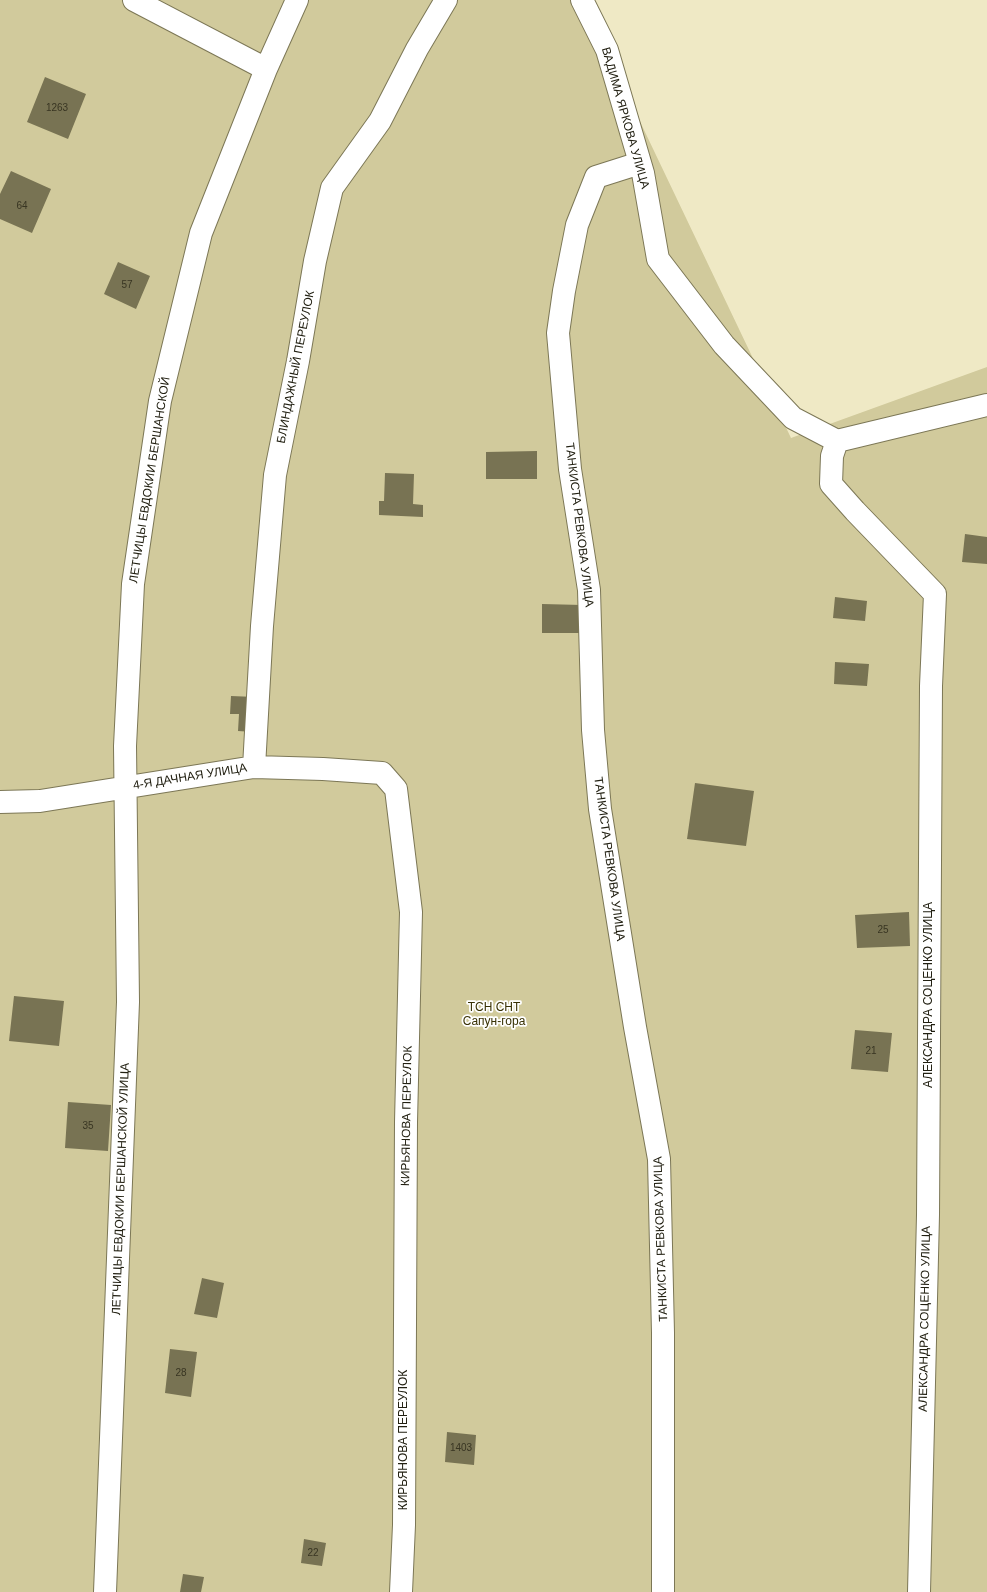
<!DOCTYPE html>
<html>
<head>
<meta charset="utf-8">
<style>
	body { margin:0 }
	canvas { display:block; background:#efe9c5 }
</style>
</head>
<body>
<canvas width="987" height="1592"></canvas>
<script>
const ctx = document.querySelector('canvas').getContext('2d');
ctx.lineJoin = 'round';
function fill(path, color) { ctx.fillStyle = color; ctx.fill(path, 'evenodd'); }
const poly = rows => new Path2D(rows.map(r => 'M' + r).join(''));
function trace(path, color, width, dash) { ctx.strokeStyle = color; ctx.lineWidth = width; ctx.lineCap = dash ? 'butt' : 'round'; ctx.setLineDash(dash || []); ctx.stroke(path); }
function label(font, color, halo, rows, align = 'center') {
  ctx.font = font + ' Arial,sans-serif'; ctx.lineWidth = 3.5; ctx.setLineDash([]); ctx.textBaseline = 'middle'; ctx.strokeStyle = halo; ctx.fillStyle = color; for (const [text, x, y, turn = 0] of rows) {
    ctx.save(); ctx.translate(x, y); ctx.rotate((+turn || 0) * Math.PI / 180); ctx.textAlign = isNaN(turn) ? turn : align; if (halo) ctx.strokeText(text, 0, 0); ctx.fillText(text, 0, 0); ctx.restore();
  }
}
fill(poly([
	[0,0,582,0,791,438,987,367,987,1592,0,1592]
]), '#d1ca9c');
fill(poly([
	[45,77,86,94,68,139,27,122],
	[11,171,51,189,32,233,0,219,0,194],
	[118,262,150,276,136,309,104,294],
	[537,451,537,479,486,479,486,452],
	[385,473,414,474,413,504,423,505,423,517,379,515,379,501,384,501],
	[965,534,987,537,987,564,962,562],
	[835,597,867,601,865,621,833,618],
	[542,604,582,605,582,633,542,633],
	[835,662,869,664,867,686,834,684],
	[231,696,255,697,253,732,238,731,239,714,230,714],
	[695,783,754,791,746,846,687,839],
	[909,912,910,946,857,948,855,915],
	[14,996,64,1001,59,1046,9,1041],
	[855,1030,892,1033,888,1072,851,1069],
	[68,1102,111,1105,108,1151,65,1148],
	[202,1278,224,1283,217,1318,194,1314],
	[170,1349,197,1352,191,1397,165,1393],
	[447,1432,476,1435,474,1465,445,1462],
	[304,1539,326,1543,322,1566,301,1563],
	[183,1574,204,1577,201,1592,180,1592]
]), '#787353');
const minor = poly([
	[582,0,607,50,643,173,658,259,724,345,793,418,837,441,987,405],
	[266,69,297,0],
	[640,163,596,177,577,225,564,291,558,333,570,469,589,590,593,730,600,809,635,1027,659,1159,663,1333,663,1592],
	[837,441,832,456,831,484,855,511,935,594,931,686,928,1215,919,1592],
	[254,767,262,626,275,475,298,361,315,261,332,188,380,121,417,49,446,0],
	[0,802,40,801,254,767,323,769,382,773,396,789,411,912,406,1122,404,1525,401,1592],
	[105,1592,128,1002,125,746,133,584,160,401,201,233,266,69,134,0]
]);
trace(minor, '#7c7756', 24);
trace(minor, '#fff', 22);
label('10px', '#383522', null, [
	["1263",57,108],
	["64",22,206],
	["57",127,285],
	["25",883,930],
	["21",871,1051],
	["35",88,1126],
	["28",181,1373],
	["1403",461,1448],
	["22",313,1553]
]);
label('12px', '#222012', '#fff', [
	["ВАДИМА ЯРКОВА УЛИЦА",625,118,74],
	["БЛИНДАЖНЫЙ ПЕРЕУЛОК",296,367,-79],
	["ЛЕТЧИЦЫ ЕВДОКИИ БЕРШАНСКОЙ",150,480,-81],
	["ТАНКИСТА РЕВКОВА УЛИЦА",579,525,83],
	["4-Я ДАЧНАЯ УЛИЦА",190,777,-9],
	["ТАНКИСТА РЕВКОВА УЛИЦА",609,859,82],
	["АЛЕКСАНДРА СОЦЕНКО УЛИЦА",929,995,-90],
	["КИРЬЯНОВА ПЕРЕУЛОК",407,1116,-89],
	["ЛЕТЧИЦЫ ЕВДОКИИ БЕРШАНСКОЙ УЛИЦА",121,1189,-88],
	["ТАНКИСТА РЕВКОВА УЛИЦА",661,1239,-92],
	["АЛЕКСАНДРА СОЦЕНКО УЛИЦА",925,1319,-89],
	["КИРЬЯНОВА ПЕРЕУЛОК",404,1440,-90]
]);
label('12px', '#383104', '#fff', [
	["ТСН СНТ",494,1008],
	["Сапун-гора",494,1022]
]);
</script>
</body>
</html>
